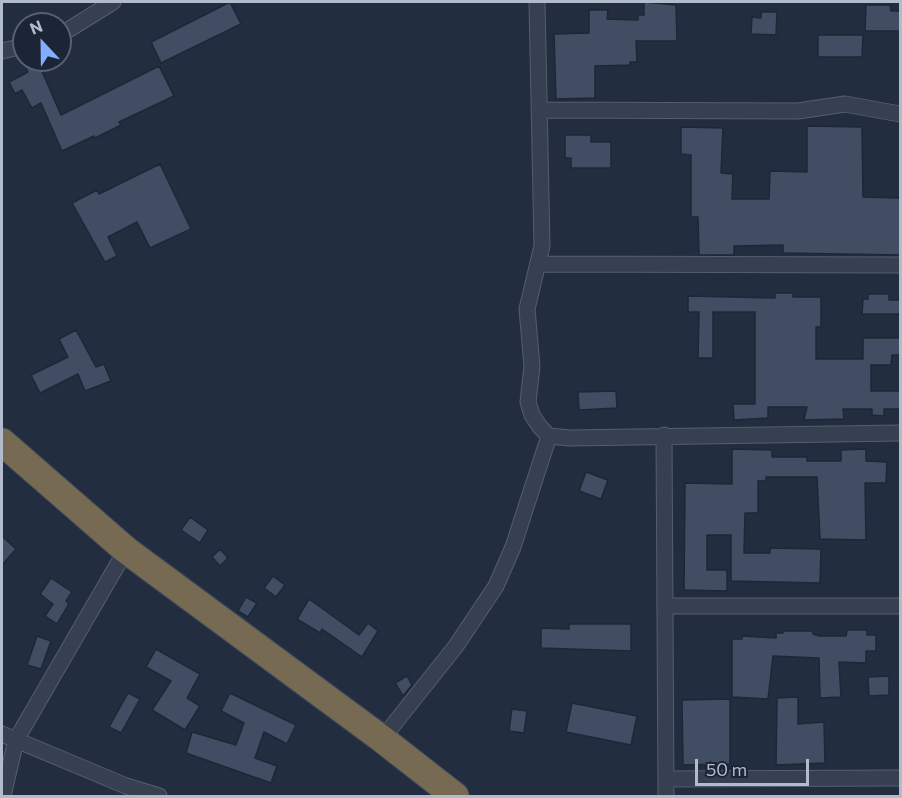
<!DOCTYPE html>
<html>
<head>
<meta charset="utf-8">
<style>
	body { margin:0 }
	#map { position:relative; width:902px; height:798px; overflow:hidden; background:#222e40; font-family:Commissioner,sans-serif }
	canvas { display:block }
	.frame { position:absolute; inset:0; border:3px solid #b2bbcb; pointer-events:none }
	.north { position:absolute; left:12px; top:12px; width:60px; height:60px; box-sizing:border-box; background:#1b2535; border:2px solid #576171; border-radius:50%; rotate:338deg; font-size:16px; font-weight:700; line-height:24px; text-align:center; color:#b2bbcb }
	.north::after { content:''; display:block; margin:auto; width:21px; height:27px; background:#83aeff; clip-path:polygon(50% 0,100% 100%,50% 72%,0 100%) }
	.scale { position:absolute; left:695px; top:759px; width:114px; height:27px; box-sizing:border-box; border:3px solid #b2bbcb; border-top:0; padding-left:8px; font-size:18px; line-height:21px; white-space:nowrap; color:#b2bbcb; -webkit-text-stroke:4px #1b2535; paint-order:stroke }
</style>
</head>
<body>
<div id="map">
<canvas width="902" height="798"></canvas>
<div class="frame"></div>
<div class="north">N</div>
<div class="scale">50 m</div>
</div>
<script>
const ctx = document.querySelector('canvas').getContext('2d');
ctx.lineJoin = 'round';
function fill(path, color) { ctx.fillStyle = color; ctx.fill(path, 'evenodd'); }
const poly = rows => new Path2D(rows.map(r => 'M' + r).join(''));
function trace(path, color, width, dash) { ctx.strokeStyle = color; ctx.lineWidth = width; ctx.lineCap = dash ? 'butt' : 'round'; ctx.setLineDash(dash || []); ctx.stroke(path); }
const building = poly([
	[230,2,241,24,161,63,151,42,230,2],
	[644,2,676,5,677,41,636,41,637,62,630,62,630,65,595,66,595,98,556,99,554,34,589,33,589,10,608,10,607,19,638,20,638,15,644,15,644,2],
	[866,5,890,5,891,11,900,11,900,31,865,31,866,5],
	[761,12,777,12,776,35,751,34,752,17,761,18,761,12],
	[818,35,863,35,862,57,818,57,818,35],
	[22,60,37,60,61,115,159,66,174,96,119,122,121,125,95,138,94,136,62,151,41,103,32,108,22,90,15,94,9,82,28,72,22,60],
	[807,126,862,127,863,197,900,198,900,255,783,253,783,245,734,246,734,255,699,255,698,217,691,217,691,155,681,154,681,127,723,128,721,173,733,174,732,199,769,199,770,171,807,172,807,126],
	[565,135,591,135,591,142,611,142,611,168,571,168,571,158,565,158,565,135],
	[160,164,191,229,150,248,137,222,108,237,117,256,105,262,72,203,97,190,99,194,160,164],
	[775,293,793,293,793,297,821,297,821,327,816,327,816,359,863,359,863,338,900,338,900,355,892,355,891,365,871,365,871,391,900,391,900,409,884,409,884,416,872,415,872,409,843,409,844,419,804,420,807,407,768,407,768,418,734,420,733,404,755,404,755,312,713,312,713,358,698,358,699,312,688,312,688,296,775,298,775,293],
	[868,294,889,294,889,300,900,300,900,314,862,314,863,299,868,299,868,294],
	[76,330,96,367,104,364,111,381,85,391,78,374,40,393,31,375,68,357,59,339,76,330],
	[616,391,617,408,579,410,578,392,616,391],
	[732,449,772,450,772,457,807,457,807,461,841,461,841,450,866,449,866,461,887,462,886,483,865,483,866,540,820,539,817,477,766,477,766,481,758,481,758,513,745,513,744,553,770,553,770,548,821,549,820,583,731,581,731,535,707,535,707,570,727,570,727,591,684,590,685,483,732,484,732,449],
	[586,472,608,480,601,499,579,491,586,472],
	[190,517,208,530,200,543,181,530,190,517],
	[2,536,16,549,2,565,2,536],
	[220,549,228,558,220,566,212,557,220,549],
	[273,576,285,585,276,597,264,588,273,576],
	[51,578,72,592,66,601,69,604,57,624,45,616,53,604,40,594,51,578],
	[246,597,257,603,248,617,238,611,246,597],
	[309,599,359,635,368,623,378,631,362,657,322,629,320,633,297,619,309,599],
	[569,624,631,624,631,651,541,648,541,628,569,629,569,624],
	[847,630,867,630,867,635,876,635,876,651,866,651,866,663,839,662,841,697,820,698,819,658,773,656,768,699,732,697,732,639,742,639,742,636,776,638,776,633,783,633,783,631,813,631,813,634,819,636,846,636,847,630],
	[37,636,51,641,41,669,27,665,37,636],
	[156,649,200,674,187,698,200,706,185,730,152,710,171,681,146,667,156,649],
	[407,676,412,685,403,696,395,683,407,676],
	[889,676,889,695,869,696,868,677,889,676],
	[128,693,140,699,121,733,109,727,128,693],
	[230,693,296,725,287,744,264,732,255,758,277,766,271,783,186,753,192,732,236,745,244,723,221,711,230,693],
	[798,697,798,724,824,722,825,763,776,765,777,698,798,697],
	[730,699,730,764,683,765,682,700,730,699],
	[572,703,637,716,631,745,566,732,572,703],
	[512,709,527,711,524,733,509,731,512,709]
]);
fill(building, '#404d63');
trace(building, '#1d2737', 1.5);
const street = poly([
	[537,2,542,246,527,309,532,366,528,402,532,415,540,427,549,436,569,438,900,433],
	[60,35,113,2],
	[2,51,24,46],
	[540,110,798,111,845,104,900,114],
	[539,264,900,265],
	[664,435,666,796],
	[667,606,900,606],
	[2,734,126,786,159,796],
	[382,739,456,646,496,586,513,547,549,436],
	[666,779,900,778],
	[3,796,16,740,126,550]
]);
const highway = poly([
	[2,442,126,550,382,739,455,796]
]);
trace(street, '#545e6e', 17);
trace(highway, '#414b5b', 29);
trace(street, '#364050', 15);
trace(highway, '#776a52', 27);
</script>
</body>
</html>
